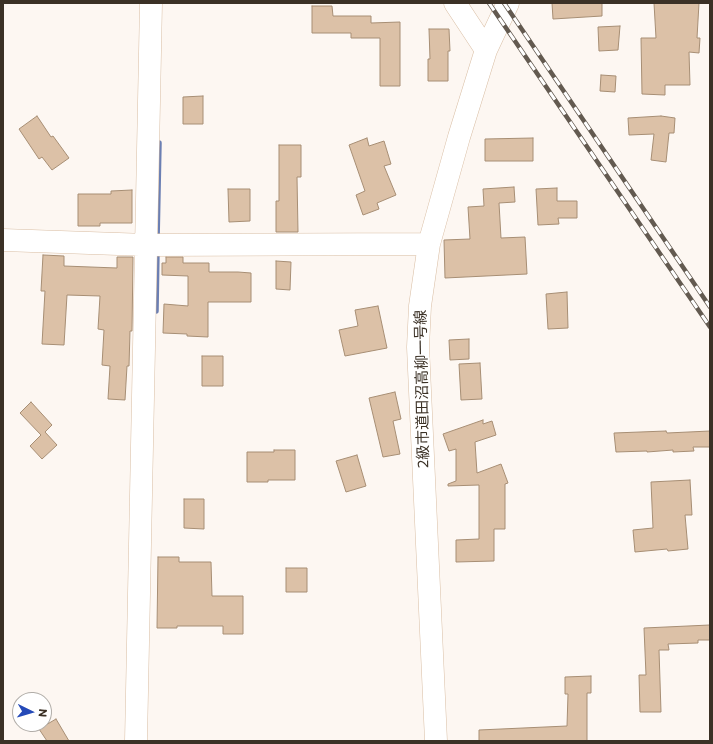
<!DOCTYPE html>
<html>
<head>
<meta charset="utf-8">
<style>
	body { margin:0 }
	#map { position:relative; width:713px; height:744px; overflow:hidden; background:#fdf7f2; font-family:Commissioner,sans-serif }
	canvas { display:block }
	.frame { position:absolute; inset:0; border:4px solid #3b3126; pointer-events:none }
	.north { position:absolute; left:12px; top:692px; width:40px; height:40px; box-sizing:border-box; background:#fff; border:1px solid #b1ada8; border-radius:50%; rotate:95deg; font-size:11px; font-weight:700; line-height:16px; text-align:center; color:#3b3126 }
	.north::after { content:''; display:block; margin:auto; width:14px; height:18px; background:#254ab8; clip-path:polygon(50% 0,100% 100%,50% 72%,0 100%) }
</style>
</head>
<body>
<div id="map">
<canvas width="713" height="744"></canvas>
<div class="frame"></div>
<div class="north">N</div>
</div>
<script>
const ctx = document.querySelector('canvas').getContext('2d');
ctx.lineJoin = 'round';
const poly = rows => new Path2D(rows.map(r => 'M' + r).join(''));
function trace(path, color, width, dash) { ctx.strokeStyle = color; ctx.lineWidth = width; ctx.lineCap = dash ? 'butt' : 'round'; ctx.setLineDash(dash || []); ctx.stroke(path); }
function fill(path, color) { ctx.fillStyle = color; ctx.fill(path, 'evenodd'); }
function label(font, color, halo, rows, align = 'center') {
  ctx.font = font + ' Commissioner,"Noto Sans JP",sans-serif'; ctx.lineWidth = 3.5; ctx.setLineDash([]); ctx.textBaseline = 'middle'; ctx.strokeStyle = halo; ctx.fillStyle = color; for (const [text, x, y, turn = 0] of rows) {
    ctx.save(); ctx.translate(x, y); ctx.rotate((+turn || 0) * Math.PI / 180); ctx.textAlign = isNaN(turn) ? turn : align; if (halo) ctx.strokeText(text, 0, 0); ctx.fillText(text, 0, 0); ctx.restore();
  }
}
trace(poly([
	[157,241,159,143],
	[156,311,157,249]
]), '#6b7fb3', 5.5);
const building = poly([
	[552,3,602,3,602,16,553,19,552,3],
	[654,3,699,3,697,38,700,38,699,53,689,52,690,85,665,85,665,95,642,94,641,38,656,38,654,3],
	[312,6,332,6,333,16,371,16,371,23,400,22,400,86,380,86,380,38,351,38,351,33,312,33,312,6],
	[620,26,618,50,599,51,598,27,620,26],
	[429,29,449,29,450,51,448,51,448,81,428,81,428,59,430,59,429,29],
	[601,75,616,76,615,92,600,91,601,75],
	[203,96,203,124,183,124,183,97,203,96],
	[37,116,51,137,53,136,69,158,52,170,42,157,39,159,19,129,37,116],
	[661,116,675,118,674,133,669,133,666,162,651,160,654,134,629,135,628,118,661,116],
	[367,138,369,146,384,141,391,164,384,166,396,195,377,203,379,209,363,215,356,195,365,191,349,145,367,138],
	[533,138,533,161,485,161,485,139,533,138],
	[279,145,301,145,301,177,297,177,298,232,276,232,276,201,279,201,279,145],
	[514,187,515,202,499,203,501,238,525,237,527,274,445,278,444,240,470,239,468,207,484,206,483,189,514,187],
	[557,188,557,201,577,201,577,218,558,218,559,224,538,225,536,189,557,188],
	[228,189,250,189,250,221,229,222,228,189],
	[132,190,132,223,100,223,100,226,78,226,78,194,111,194,111,191,132,190],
	[43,255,64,256,64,266,117,268,117,257,133,257,132,331,130,331,129,366,127,366,125,400,108,399,110,366,102,365,104,330,98,329,100,296,67,295,64,345,42,344,45,291,41,291,43,255],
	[166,257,183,257,183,263,209,263,209,272,238,272,251,273,251,302,208,302,208,337,187,336,187,334,163,333,164,304,188,306,188,276,162,275,162,263,166,263,166,257],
	[276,261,291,262,290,290,276,289,276,261],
	[567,292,568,328,548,329,546,294,567,292],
	[378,306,387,348,345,356,339,330,358,326,355,310,378,306],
	[469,339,469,359,450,360,449,340,469,339],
	[202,356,223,356,223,386,202,386,202,356],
	[480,363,482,399,461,400,459,364,480,363],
	[395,392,401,419,393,421,400,454,383,457,369,398,395,392],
	[31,402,52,425,45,432,57,445,42,459,30,446,41,435,20,413,31,402],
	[483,420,483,424,492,421,496,435,475,442,477,473,501,464,508,483,505,484,505,529,494,529,494,561,456,562,456,540,479,539,479,485,448,486,448,484,456,481,456,449,449,451,443,434,483,420],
	[666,431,667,433,710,431,710,447,693,447,694,451,673,452,673,450,647,452,647,451,616,452,614,433,666,431],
	[274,450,295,450,295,480,268,480,268,482,247,482,247,452,274,452,274,450],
	[357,455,366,486,346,492,336,461,357,455],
	[690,480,692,515,685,515,688,549,668,551,667,549,635,552,633,530,653,528,651,482,690,480],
	[184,499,204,499,204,529,184,528,184,499],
	[158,557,179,557,179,562,211,562,212,596,243,596,243,634,223,634,223,626,177,626,177,628,157,628,158,557],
	[286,568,307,568,307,592,286,592,286,568],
	[710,625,710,640,698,640,698,643,668,644,669,650,659,650,661,712,640,712,639,675,646,675,644,628,710,625],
	[591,676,591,693,587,693,587,741,479,741,479,730,567,726,568,694,565,694,565,677,591,676],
	[56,719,69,741,47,741,39,729,56,719]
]);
fill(building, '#dcc1a7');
trace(building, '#a78e74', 1);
const minor = poly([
	[455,3,486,50],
	[3,240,147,245,429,244],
	[136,741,151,3],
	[436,741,418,347,420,306,429,244,459,137,486,50,508,3]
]);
trace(minor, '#d9bea4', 23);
trace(minor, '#fff', 22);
const rail = poly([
	[489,3,710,327],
	[504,3,710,307]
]);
trace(rail, '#635a50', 4.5);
trace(rail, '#fff', 3, [9]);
label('15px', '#3b3126', '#fff', [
	["2級市道田沼高柳一号線",422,389,-91]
]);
</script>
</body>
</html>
